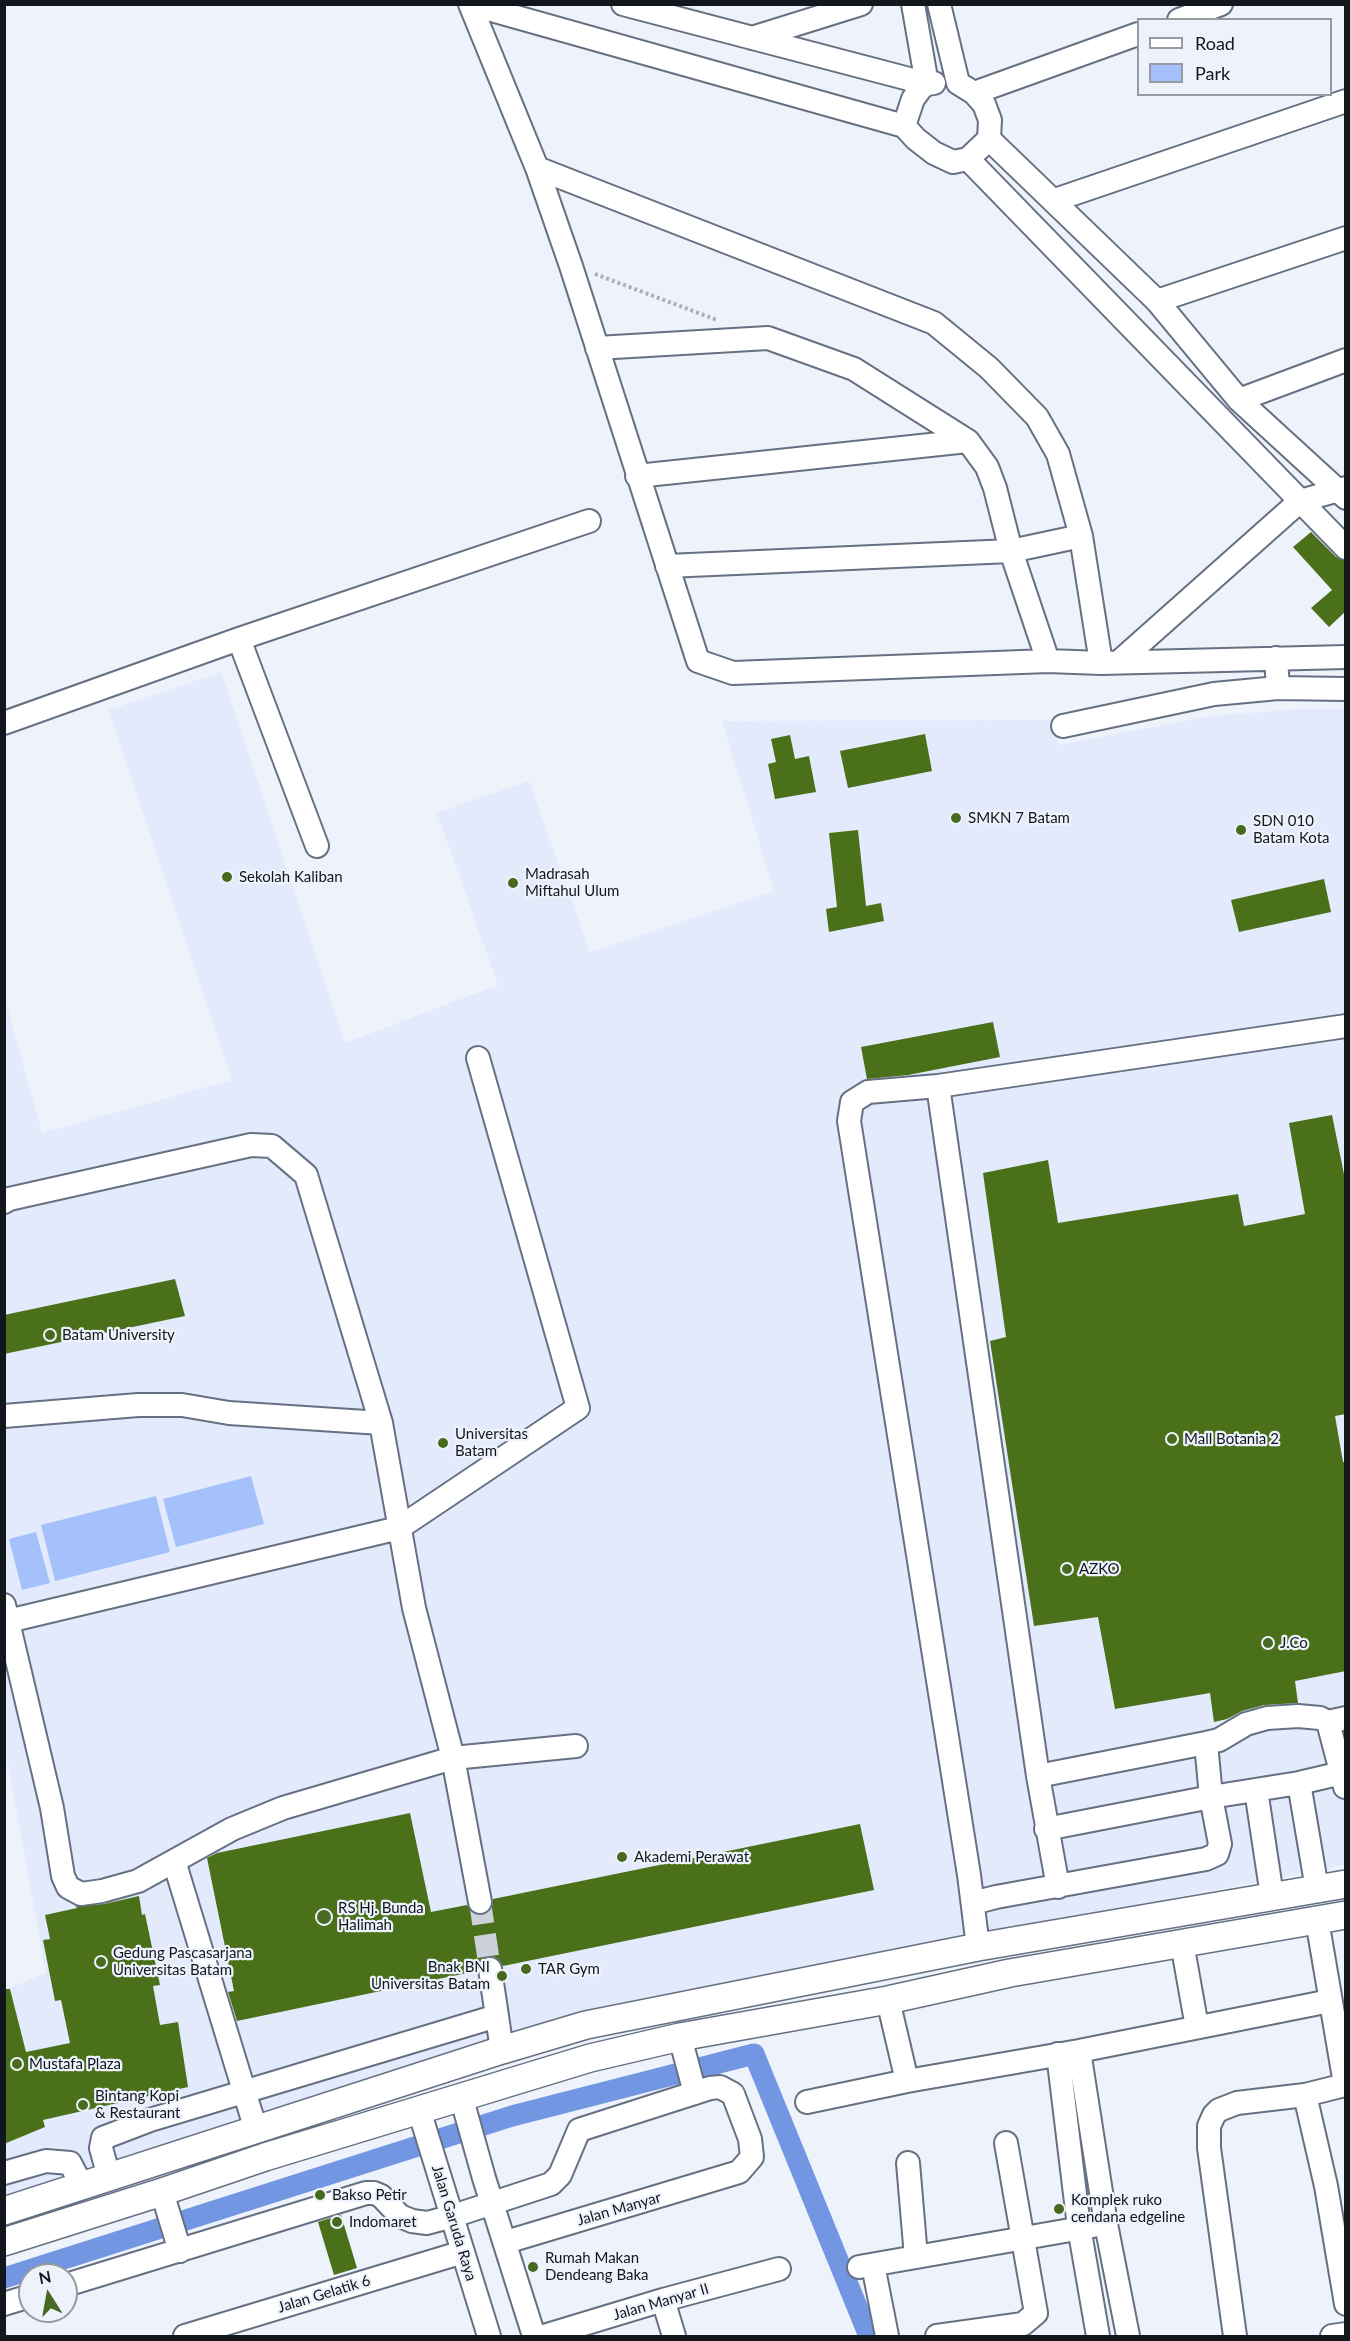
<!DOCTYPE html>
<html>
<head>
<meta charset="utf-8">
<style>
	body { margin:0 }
	#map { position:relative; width:1350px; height:2341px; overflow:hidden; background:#eef2fb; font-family:Lato,sans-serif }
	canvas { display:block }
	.frame { position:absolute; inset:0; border:6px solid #12161d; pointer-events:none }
	.legend { position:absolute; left:1137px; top:18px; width:195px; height:78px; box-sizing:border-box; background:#eef2fb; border:2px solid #969aa2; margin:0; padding:8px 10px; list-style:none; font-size:18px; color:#12161d }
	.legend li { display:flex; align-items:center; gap:12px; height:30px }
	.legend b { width:30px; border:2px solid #969aa2 }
	.north { position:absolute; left:18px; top:2263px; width:60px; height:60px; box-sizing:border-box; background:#eef2fb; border:2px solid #969aa2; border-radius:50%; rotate:349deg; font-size:16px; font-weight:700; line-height:24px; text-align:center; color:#12161d }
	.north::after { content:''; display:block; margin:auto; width:21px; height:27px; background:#476920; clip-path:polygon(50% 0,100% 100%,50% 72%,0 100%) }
</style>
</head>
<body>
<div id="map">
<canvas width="1350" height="2341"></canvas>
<div class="frame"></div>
<ul class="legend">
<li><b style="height:8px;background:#fff"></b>Road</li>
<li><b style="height:16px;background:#a5c1fb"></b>Park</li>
</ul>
<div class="north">N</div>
</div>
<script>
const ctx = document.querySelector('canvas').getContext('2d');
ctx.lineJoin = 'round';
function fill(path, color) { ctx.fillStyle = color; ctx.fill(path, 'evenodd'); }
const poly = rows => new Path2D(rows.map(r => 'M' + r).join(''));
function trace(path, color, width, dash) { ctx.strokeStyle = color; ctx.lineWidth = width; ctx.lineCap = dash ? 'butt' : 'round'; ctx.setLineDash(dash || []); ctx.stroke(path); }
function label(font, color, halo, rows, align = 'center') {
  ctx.font = font + ' Lato,sans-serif'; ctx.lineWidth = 4.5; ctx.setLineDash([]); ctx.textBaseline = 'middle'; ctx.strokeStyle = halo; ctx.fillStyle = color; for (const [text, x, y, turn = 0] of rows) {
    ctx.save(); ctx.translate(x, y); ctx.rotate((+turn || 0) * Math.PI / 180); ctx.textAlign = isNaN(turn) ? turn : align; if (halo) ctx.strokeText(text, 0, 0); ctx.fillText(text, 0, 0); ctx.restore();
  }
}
fill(poly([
	[221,672,345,1043,498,985,437,813,529,781,590,952,774,891,722,721,1054,720,1058,745,1211,716,1300,709,1345,709,1345,1865,629,2002,5,2196,5,1990,46,1973,4,1742,4,995,42,1133,232,1080,109,710]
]), '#e2eafc');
fill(poly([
	[251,1476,264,1524,176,1547,163,1499],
	[156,1496,170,1552,55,1581,41,1525],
	[36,1532,50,1583,22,1590,9,1539]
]), '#a5c1fb');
trace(poly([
	[4,2278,512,2116,754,2054,869,2336]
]), '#7396e3', 21);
fill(poly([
	[1311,532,1336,557,1346,561,1346,611,1329,627,1311,608,1332,590,1293,547],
	[925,734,932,771,848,788,840,751],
	[790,735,795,759,809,756,816,792,775,799,768,764,776,762,771,739],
	[858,830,866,906,881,903,884,921,829,932,826,909,837,907,829,833],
	[1324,879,1331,912,1239,932,1231,900],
	[993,1022,1000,1057,908,1075,867,1079,861,1047],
	[1332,1115,1346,1184,1346,1414,1335,1416,1343,1462,1346,1462,1346,1671,1295,1681,1298,1703,1264,1705,1242,1711,1227,1719,1214,1722,1210,1693,1115,1709,1098,1617,1034,1626,990,1341,1006,1337,983,1173,1048,1160,1058,1223,1238,1194,1244,1226,1305,1214,1289,1123],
	[175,1279,185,1316,4,1354,4,1315],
	[410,1813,431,1912,467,1905,475,1914,483,1915,492,1907,493,1899,860,1824,874,1890,503,1966,495,1957,487,1956,478,1964,477,1971,237,2021,228,1992,234,1991,207,1858,217,1853],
	[139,1896,142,1915,145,1914,160,1985,153,1986,160,2025,178,2022,188,2087,43,2120,45,2127,4,2144,4,1989,10,1989,26,2052,70,2043,61,2000,55,2001,43,1940,50,1939,45,1915,77,1908,76,1906,104,1904],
	[341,2215,357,2268,334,2275,318,2222]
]), '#4a701a');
trace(poly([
	[480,1902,490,1969]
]), '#cdd1da', 22, [22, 11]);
const minor = poly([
	[470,4,537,168,571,266,698,661,733,673,1048,661,1101,663,1346,657],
	[470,4,904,126,916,139,934,153,953,162,968,159,989,139],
	[623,4,909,79,921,88],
	[913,4,927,84],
	[939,4,958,83,974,93,984,104,990,120,989,139,1157,301,1239,400,1346,498],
	[1179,20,1221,4],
	[752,38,861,4],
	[974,93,1138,34],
	[904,126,913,99,921,88,927,84,934,83],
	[968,159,1346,548],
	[537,168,934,323,989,368,1037,417,1058,454,1081,536,1101,663],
	[1055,200,1346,101],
	[1157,301,1346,238],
	[597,348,768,338,854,369,968,441,987,467,995,488,1011,551,1048,661],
	[1239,400,1346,360],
	[637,476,968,441],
	[667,566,1011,551,1081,536],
	[239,639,317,846],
	[1120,661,1300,501,1346,488],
	[1278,688,1346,689],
	[4,723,239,639,589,521],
	[1063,726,1214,694,1278,688,1276,658],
	[938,1086,868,1092,852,1102,849,1121,969,1875,978,1947],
	[4,1202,9,1199,251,1145,272,1146,306,1175,381,1423,414,1608,453,1758,480,1902],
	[4,1416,138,1405,182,1405,229,1413,381,1423],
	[4,1605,52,1808,63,1876,68,1887,81,1894,102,1891,138,1881,232,1829,283,1808,453,1758,576,1746],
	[8,1621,399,1528,578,1408,478,1058],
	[1328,1722,1345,1787],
	[1038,1776,1206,1743,1219,1740,1246,1724,1267,1718,1298,1716,1320,1718,1328,1722,1346,1718],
	[1299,1783,1317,1889],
	[1256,1790,1272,1896],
	[1046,1829,1211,1797,1299,1783,1346,1772],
	[174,1861,256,2130],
	[1058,1887,1038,1776,938,1086,1346,1026],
	[973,1903,996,1897,1206,1859,1217,1854,1220,1844,1211,1797,1206,1743],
	[1317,1920,1344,2078,1341,2086,1305,2095,1326,2186,1346,2304],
	[1182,1943,1197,2027],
	[490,1969,502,2050],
	[888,2000,907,2081],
	[680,2037,695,2093],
	[1079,2051,1106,2224,1128,2336],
	[1058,2054,1079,2227,1098,2336],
	[461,2096,484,2178,534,2336],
	[807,2102,907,2081,1079,2051,1330,2001],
	[419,2110,489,2336],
	[908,2163,916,2257],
	[4,2173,46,2161,70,2163,82,2186],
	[109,2177,101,2148,103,2138,150,2120,497,2016],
	[162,2192,180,2251],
	[873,2265,887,2336],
	[859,2267,1093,2226],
	[66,2285,366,2193,374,2193,381,2196,400,2216,412,2221,427,2223,453,2216,551,2184,560,2175,579,2130,710,2088,720,2087,733,2094,750,2139,752,2157,739,2172,506,2242],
	[663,2300,674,2336],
	[4,2304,30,2296],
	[185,2336,463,2252],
	[544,2336,663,2300,779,2269],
	[937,2336,1023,2324,1036,2313,1006,2143],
	[1235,2336,1209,2148,1209,2126,1214,2115,1219,2110,1237,2103,1305,2095],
	[1332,2336,1346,2334]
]);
const major = poly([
	[4,2211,502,2050,586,2025,978,1947,1346,1884],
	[4,2242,162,2192,265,2157,590,2058,680,2037,888,2000,1010,1973,1346,1915]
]);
trace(minor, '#667083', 26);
trace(major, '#667083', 30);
trace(poly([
	[595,274,717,320]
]), '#abafb7', 4, [3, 3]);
trace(minor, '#fff', 22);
trace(major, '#fff', 27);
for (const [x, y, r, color] of [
	[956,818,6,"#476920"],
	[1241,830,6,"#476920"],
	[227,877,6,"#476920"],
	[513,883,6,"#476920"],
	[50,1335,6,"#476920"],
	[1172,1439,6,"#476920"],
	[443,1443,6,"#476920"],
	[1067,1569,6,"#476920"],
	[1268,1643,6,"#476920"],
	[622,1857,6,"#476920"],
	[324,1917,8,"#476920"],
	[101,1962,6,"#476920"],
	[526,1969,6,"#476920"],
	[502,1976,6,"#476920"],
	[17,2064,6,"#476920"],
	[83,2105,6,"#476920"],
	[320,2195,6,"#476920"],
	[1059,2209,6,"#476920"],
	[337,2222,6,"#476920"],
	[533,2267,6,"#476920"]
]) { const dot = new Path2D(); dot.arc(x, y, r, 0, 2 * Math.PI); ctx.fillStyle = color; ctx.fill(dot); trace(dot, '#eef2fb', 2); }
label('15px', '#12161d', '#eef2fb', [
	["SMKN 7 Batam",968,818],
	["SDN 010",1253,821],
	["Batam Kota",1253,838],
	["Madrasah",525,874],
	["Miftahul Ulum",525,891],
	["Sekolah Kaliban",239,877],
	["Batam University",62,1335],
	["Universitas",455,1434],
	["Batam",455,1451],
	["Mall Botania 2",1184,1439],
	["AZKO",1079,1569],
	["J.Co",1280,1643],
	["Akademi Perawat",634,1857],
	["RS Hj. Bunda",338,1908],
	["Halimah",338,1925],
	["Gedung Pascasarjana",113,1953],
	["Universitas Batam",113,1970],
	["Bnak BNI",490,1967,"right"],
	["Universitas Batam",490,1984,"right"],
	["TAR Gym",538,1969],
	["Mustafa Plaza",29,2064],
	["Bintang Kopi",95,2096],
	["& Restaurant",95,2113],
	["Bakso Petir",332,2195],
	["Komplek ruko",1071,2200],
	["cendana edgeline",1071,2217],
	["Indomaret",349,2222],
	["Rumah Makan",545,2258],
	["Dendeang Baka",545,2275]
], 'left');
label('15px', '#12161d', '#eef2fb', [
	["Jalan Manyar",619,2209,-16],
	["Jalan Garuda Raya",454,2223,73],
	["Jalan Gelatik 6",324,2294,-17],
	["Jalan Manyar II",661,2302,-16]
]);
</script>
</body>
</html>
